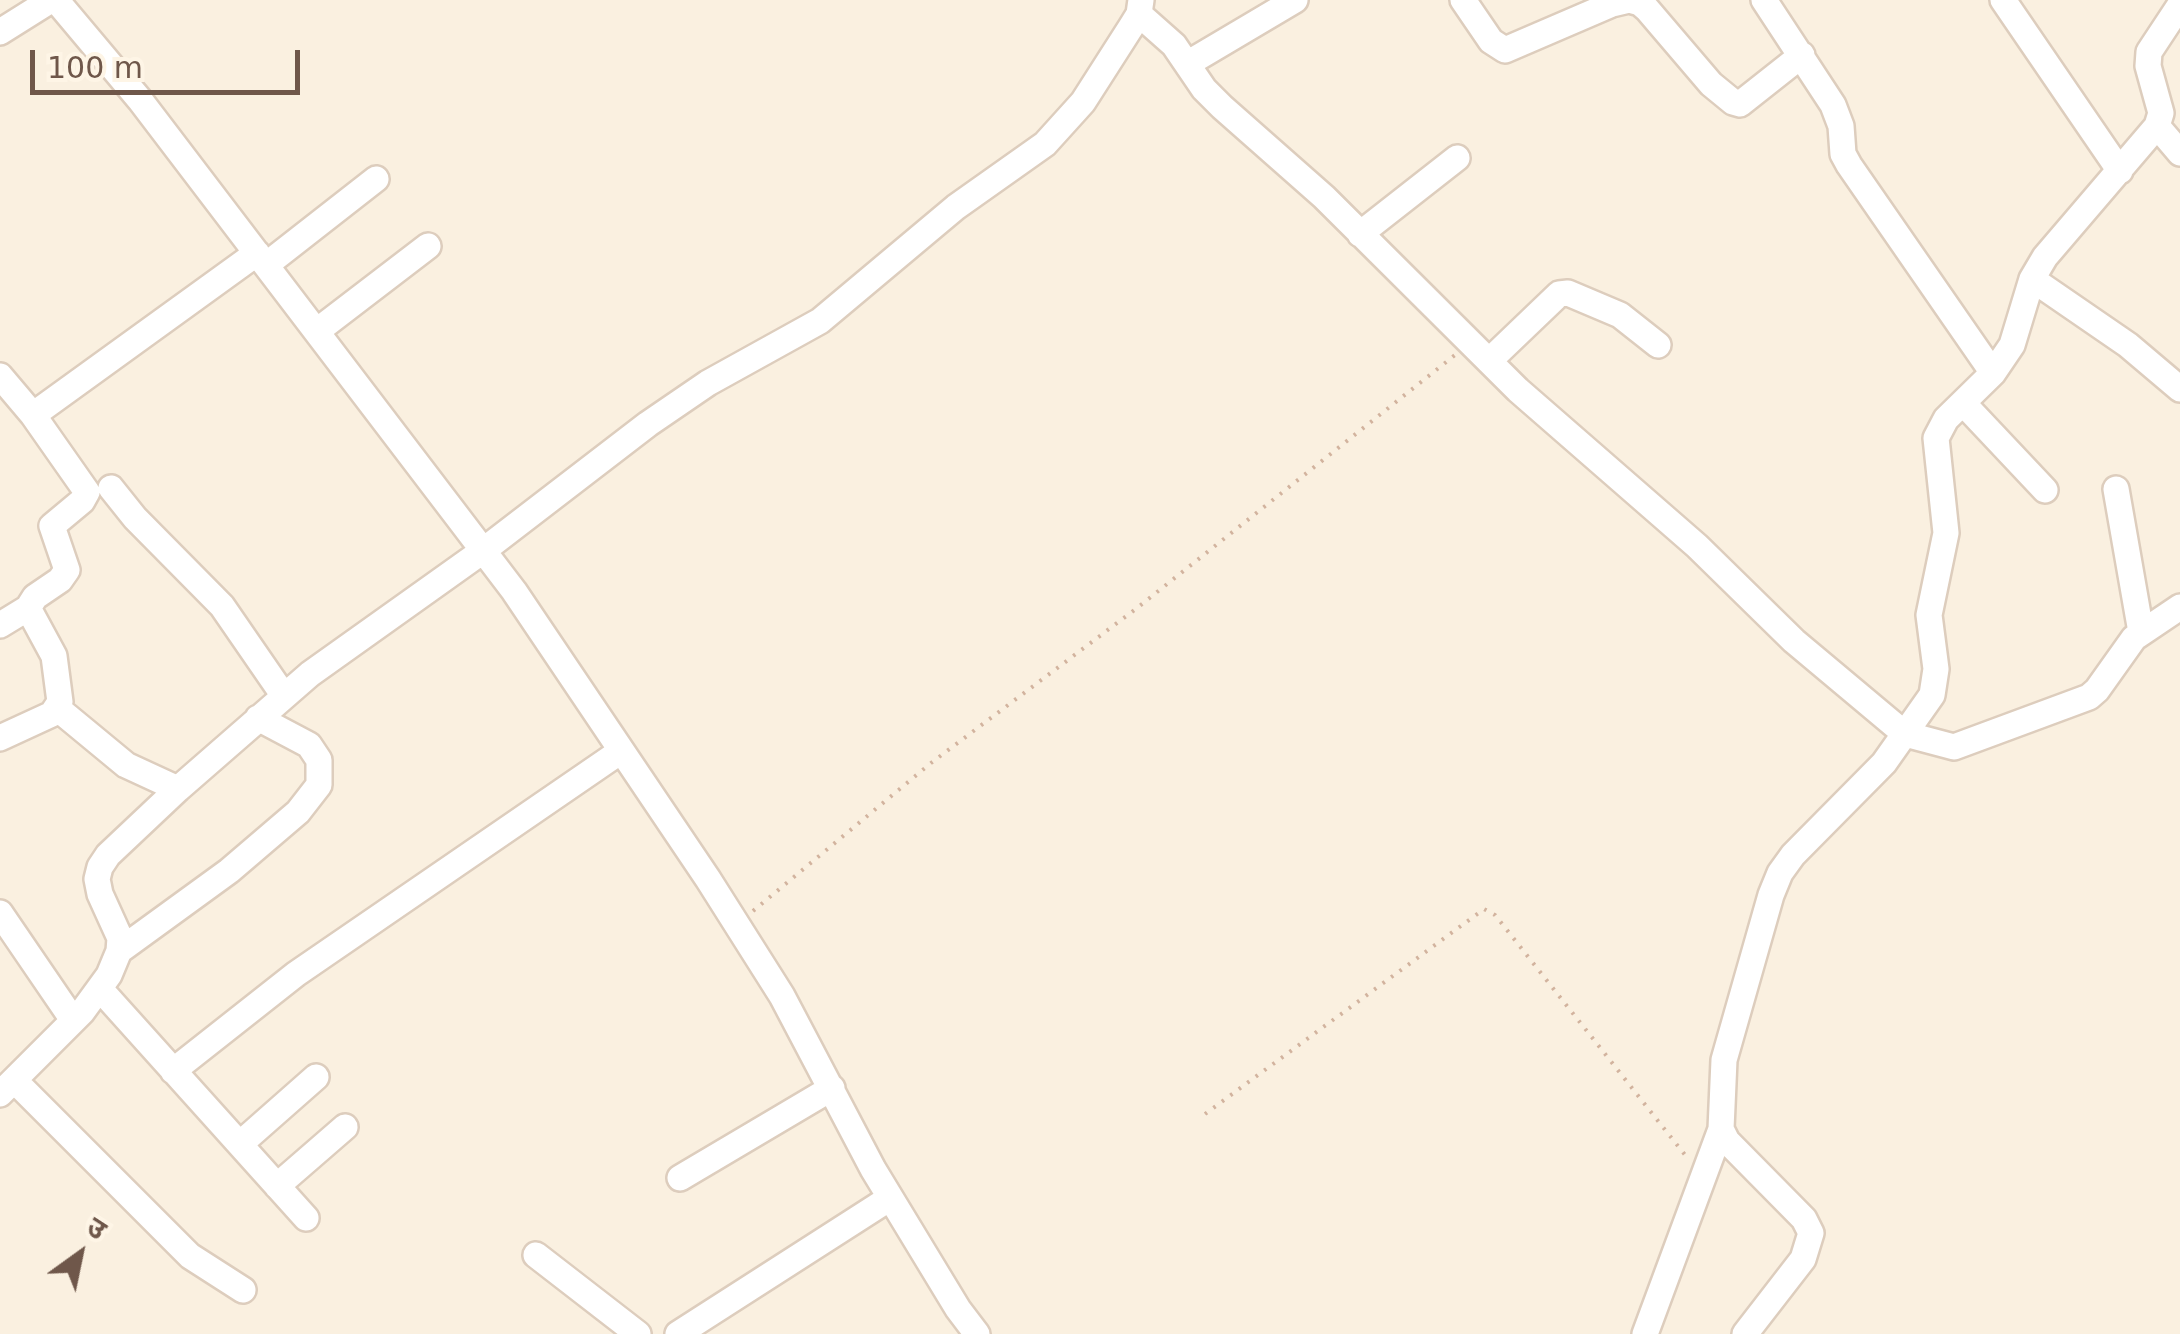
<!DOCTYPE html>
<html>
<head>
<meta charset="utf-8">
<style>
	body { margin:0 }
	#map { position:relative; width:2180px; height:1334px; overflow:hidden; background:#faf0e0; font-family:"DejaVu Sans","Noto Sans Devanagari",sans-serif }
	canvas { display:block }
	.north { position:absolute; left:30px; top:1204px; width:100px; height:100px; -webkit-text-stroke:8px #fef5e6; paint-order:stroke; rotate:33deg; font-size:28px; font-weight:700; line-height:40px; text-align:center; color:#6f574a }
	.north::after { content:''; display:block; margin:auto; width:35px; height:45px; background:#6f574a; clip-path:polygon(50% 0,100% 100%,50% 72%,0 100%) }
	.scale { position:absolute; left:30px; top:50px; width:270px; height:45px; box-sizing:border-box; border:5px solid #6f574a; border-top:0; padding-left:12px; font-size:30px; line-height:35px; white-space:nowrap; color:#6f574a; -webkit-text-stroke:8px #fef5e6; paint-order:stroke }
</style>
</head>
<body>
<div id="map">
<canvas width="2180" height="1334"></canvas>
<div class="north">उ</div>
<div class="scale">100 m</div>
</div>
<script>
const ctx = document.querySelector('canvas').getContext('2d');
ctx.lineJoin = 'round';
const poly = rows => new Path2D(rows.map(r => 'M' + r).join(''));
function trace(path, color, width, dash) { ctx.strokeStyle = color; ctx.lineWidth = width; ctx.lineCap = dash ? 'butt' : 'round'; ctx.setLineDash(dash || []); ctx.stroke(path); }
const minor = poly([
	[56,0,140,100,514,591,708,879,782,996,873,1169,958,1309,977,1334],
	[1463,0,1491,41,1505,50,1612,4,1629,0,1640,3,1647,9,1711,84,1733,102,1740,104,1802,55],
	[1764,0,1833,105,1841,126,1843,154,1849,165,1993,373],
	[2003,0,2120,171],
	[1139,14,1174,45,1204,89,1222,107,1324,197,1518,390,1697,546,1794,641,1905,734,1954,747,2089,697,2097,690,2134,638,2180,607],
	[0,32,51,0],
	[1187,64,1295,0],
	[2157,126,2180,153],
	[1360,234,1457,158],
	[266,265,376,179],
	[2032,279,2128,345,2180,389],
	[317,331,428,246],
	[1489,361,1559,294,1568,293,1620,315,1658,345],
	[0,376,33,415,87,492,82,501,52,526,67,570,60,580,35,597,28,608,54,656,60,702,52,714,0,738],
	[1963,403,2045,490],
	[33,415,257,253],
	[111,488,135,518,222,606,284,696],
	[2116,489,2141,632],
	[0,625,28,608],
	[57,708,126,765,178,789],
	[0,913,73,1020],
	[119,951,229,871,298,812,319,785,319,760,309,745,258,718],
	[101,990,306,1218],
	[173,1071,296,974,621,751],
	[14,1080,190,1256,243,1290],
	[0,1094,82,1012,109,975,119,951,120,938,100,894,97,879,100,867,108,855,178,789,310,674,484,550,648,424,708,383,820,321,956,207,1045,144,1083,102,1131,27,1139,14,1141,0],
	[240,1144,316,1077],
	[680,1178,832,1088],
	[277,1186,345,1127],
	[536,1255,638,1334],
	[678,1334,890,1198],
	[1645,1334,1721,1129],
	[1745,1334,1803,1259,1811,1233,1804,1219,1727,1141,1721,1129,1724,1060,1771,895,1780,873,1793,855,1884,763,1932,695,1936,669,1929,615,1946,533,1936,438,1946,419,1993,373,2012,345,2032,279,2045,257,2157,126,2161,113,2148,66,2149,52,2180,5]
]);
trace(minor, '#ddcdbd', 30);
trace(poly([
	[753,911,931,763,1137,608,1455,355],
	[1205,1114,1484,909,1495,915,1689,1160]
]), '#d2b39e', 4, [2.5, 8]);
trace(minor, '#fff', 25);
</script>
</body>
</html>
